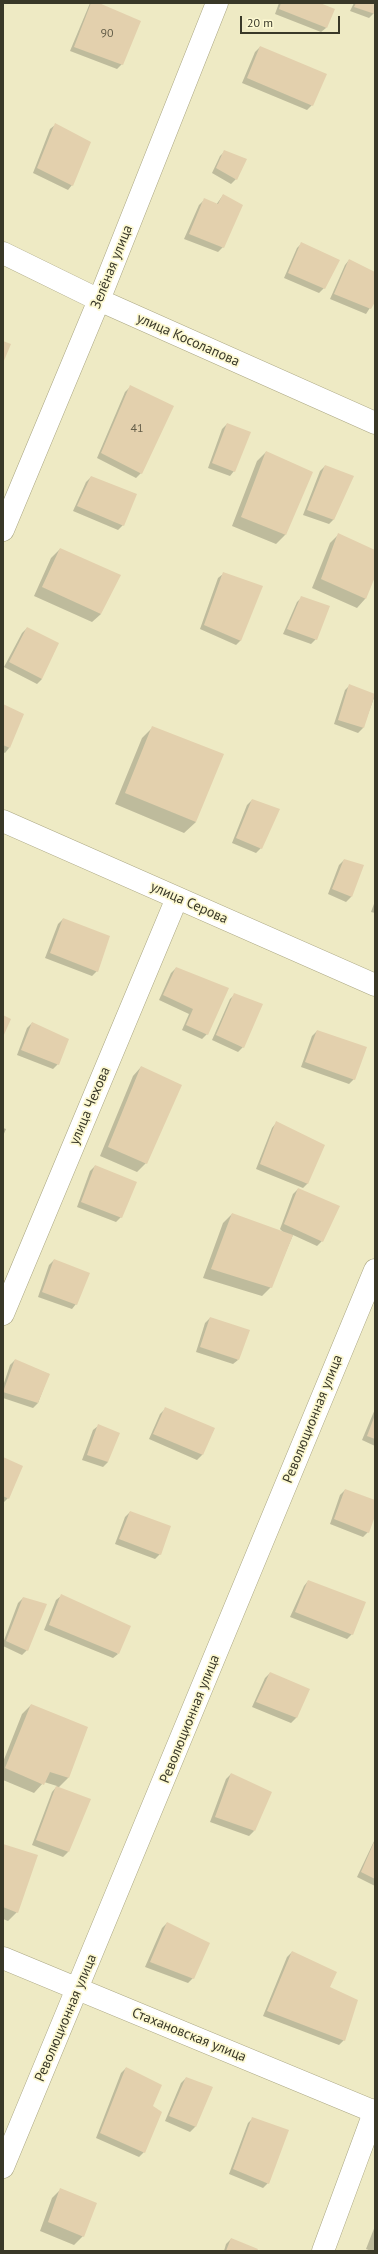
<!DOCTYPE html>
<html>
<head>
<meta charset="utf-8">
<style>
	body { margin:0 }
	#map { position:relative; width:378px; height:2254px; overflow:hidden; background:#eeeac4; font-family:"PT Sans",sans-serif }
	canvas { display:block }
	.frame { position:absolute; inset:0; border:4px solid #393828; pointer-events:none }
	.scale { position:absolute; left:240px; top:16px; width:100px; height:18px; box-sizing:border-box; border:2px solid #393828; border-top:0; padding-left:5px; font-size:12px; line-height:14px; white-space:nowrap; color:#393828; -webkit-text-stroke:3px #fcf8d1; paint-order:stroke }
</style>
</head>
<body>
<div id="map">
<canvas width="378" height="2254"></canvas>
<div class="frame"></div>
<div class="scale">20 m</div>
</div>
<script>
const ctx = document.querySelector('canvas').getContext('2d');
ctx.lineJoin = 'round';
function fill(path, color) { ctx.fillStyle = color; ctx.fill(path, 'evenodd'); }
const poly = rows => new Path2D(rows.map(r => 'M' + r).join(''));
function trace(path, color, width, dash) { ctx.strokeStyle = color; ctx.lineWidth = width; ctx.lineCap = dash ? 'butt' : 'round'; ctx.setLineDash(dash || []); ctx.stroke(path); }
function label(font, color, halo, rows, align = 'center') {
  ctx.font = font + ' "PT Sans",sans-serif'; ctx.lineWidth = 3.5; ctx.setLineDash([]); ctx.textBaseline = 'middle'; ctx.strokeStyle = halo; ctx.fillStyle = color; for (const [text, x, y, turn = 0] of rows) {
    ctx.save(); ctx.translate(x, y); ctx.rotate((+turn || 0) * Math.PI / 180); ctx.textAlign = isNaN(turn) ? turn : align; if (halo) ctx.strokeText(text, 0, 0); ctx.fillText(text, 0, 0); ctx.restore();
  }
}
fill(poly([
	[90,3,97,3,122,64,117,69,70,51],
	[279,3,318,3,326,28,321,32,275,14],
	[354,3,375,3,374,13,369,18,350,11],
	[260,47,312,105,307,110,242,83,255,52],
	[55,125,72,185,68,190,33,173,50,129],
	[225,151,236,179,231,184,212,173,220,156],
	[223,195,223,247,218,252,184,239,199,205,204,200,216,205],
	[301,244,324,288,319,293,284,278,297,248],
	[349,260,375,273,375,300,366,314,330,299,345,265],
	[130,387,141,473,136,478,97,458,125,392],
	[227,424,234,471,230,476,208,468,222,429],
	[266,452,311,472,285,535,276,544,232,526,257,461],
	[325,466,334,519,329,524,303,515,320,471],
	[91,477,123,525,118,530,73,511,86,482],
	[338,535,375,551,375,574,365,599,357,608,312,588,330,543],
	[60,549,101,614,92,622,34,596,51,558],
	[223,574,241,640,236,645,200,629,218,578],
	[302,597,316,639,311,644,283,634,297,602],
	[27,628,42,679,37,684,4,667,22,633],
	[350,685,375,695,363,728,358,733,334,724,345,690],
	[3,706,9,748,5,753,3,752],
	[153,727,196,822,184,833,115,804,142,738],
	[252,800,261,848,256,853,232,843,247,805],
	[344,860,363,866,351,897,346,902,328,894,339,865],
	[375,901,375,913,371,912],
	[63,919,97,971,92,976,45,958,58,924],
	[176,968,207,1034,202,1039,182,1030,189,1014,159,1000,171,973],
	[235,994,243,1047,238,1052,212,1040,230,999],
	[32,1023,58,1064,53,1069,17,1055,27,1028],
	[317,1031,354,1079,349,1084,301,1067,312,1036],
	[141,1067,146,1163,137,1172,100,1156,133,1076],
	[276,1123,308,1183,303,1188,256,1169,272,1128],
	[3,1128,6,1129,3,1136],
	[95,1166,121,1217,116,1222,77,1207,90,1171],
	[298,1189,322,1241,317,1246,293,1235,271,1287,262,1296,203,1278,223,1223,232,1214,284,1233,280,1229,293,1194],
	[54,1260,76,1304,72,1309,38,1297,49,1265],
	[210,1318,238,1360,233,1364,196,1352,205,1323],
	[15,1360,49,1374,38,1403,33,1408,3,1398,3,1386,10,1365],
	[165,1409,214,1429,202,1455,197,1460,149,1439,160,1414],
	[375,1409,375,1446,362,1440],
	[98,1426,108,1462,103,1467,82,1460,93,1430],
	[3,1458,8,1498,3,1503],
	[345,1490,375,1501,375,1513,368,1532,363,1537,330,1524,340,1495],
	[130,1512,160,1554,155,1559,115,1544,125,1517],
	[308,1581,352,1634,347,1639,290,1617,304,1586],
	[61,1596,118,1654,113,1658,44,1630,56,1600],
	[23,1598,27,1650,22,1655,3,1646,3,1643,18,1603],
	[270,1673,308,1689,296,1718,291,1723,252,1707,265,1678],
	[31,1705,87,1728,68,1778,58,1788,68,1852,63,1857,32,1845,52,1792,57,1786,44,1782,34,1793,3,1780,3,1762,22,1714],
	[231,1774,254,1831,249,1836,210,1822,226,1779],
	[375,1839,375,1886,357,1877],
	[3,1845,17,1912,8,1921,3,1919],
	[167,1923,193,1978,188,1983,145,1967,162,1928],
	[292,1952,329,1988,357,2001,344,2040,339,2045,263,2016,287,1957],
	[126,2068,152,2106,144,2152,139,2157,96,2138,121,2073],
	[186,2078,212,2088,195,2127,190,2132,165,2121,181,2083],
	[253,2118,268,2183,263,2188,229,2174,248,2123],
	[60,2190,83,2236,74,2245,40,2231,52,2198],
	[375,2226,375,2251,371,2251,366,2249],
	[231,2239,256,2251,224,2251,226,2244]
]), '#0003');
fill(poly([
	[91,3,99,3,141,21,123,65,74,47],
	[281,3,320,3,335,9,327,28,279,9],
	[356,3,375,3,375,14,354,7],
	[260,46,327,74,313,106,247,78],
	[55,123,91,142,73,186,37,168],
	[224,150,247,159,237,180,216,168],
	[223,194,243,205,224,248,189,234,204,198,218,204],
	[301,242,340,260,325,289,288,273],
	[349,259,375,272,375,302,371,309,334,294],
	[3,341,11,344,3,363],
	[130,385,174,406,142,474,101,453],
	[227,423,251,432,235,472,212,463],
	[266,451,313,472,286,535,241,517],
	[325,465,354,476,334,520,307,510],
	[91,476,137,494,124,526,77,506],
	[338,533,375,550,375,577,366,599,321,579],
	[60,548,121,575,101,614,42,587],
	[223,572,263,586,241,641,204,625],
	[301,596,330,606,317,640,287,629],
	[27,627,59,643,42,679,9,662],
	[349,684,375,694,364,728,338,720],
	[3,704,24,714,10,748,3,745],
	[152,726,224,754,196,822,125,793],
	[252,799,280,809,262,849,236,838],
	[344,859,364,865,352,897,332,889],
	[63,918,110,936,98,972,50,953],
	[176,967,229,988,208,1035,186,1025,193,1009,163,995],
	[234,993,263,1004,244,1048,216,1035],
	[3,1015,11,1019,3,1037],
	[32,1022,69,1039,59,1065,21,1050],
	[317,1030,367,1047,355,1080,305,1062],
	[141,1066,182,1085,147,1164,108,1147],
	[276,1121,325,1145,308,1184,260,1164],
	[95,1165,137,1182,122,1218,81,1202],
	[298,1188,340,1206,323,1242,284,1224],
	[232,1213,293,1235,272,1288,211,1269],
	[54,1259,90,1273,77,1305,42,1292],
	[210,1317,250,1330,239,1360,200,1347],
	[15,1359,50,1374,38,1403,3,1392],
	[165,1407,215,1428,203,1455,153,1434],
	[375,1415,375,1439,367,1436],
	[98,1424,120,1433,108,1462,87,1455],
	[3,1457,23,1466,9,1499,3,1496],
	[345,1489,375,1500,375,1516,369,1533,334,1519],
	[130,1511,171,1526,161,1555,119,1539],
	[308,1580,366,1602,353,1635,295,1612],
	[61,1594,131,1626,119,1654,49,1625],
	[23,1597,47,1604,28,1651,6,1641],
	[270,1672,310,1689,297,1718,256,1702],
	[31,1704,88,1727,69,1778,50,1772,44,1785,5,1768],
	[231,1773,272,1792,255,1831,215,1817],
	[56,1786,91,1799,69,1852,36,1840],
	[375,1840,375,1879,361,1872],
	[3,1844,38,1855,18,1913,3,1907],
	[167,1922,210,1943,194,1979,150,1962],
	[292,1951,337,1972,330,1987,358,2000,345,2041,267,2011],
	[126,2067,162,2085,153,2106,162,2112,145,2153,100,2133],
	[186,2077,213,2087,196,2127,169,2116],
	[252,2117,289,2130,269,2184,233,2169],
	[60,2188,97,2203,84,2237,48,2222],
	[231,2238,258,2249,257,2251,226,2251]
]), '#e3d0ad');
const minor = poly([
	[3,253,99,300,375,423],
	[3,530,99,300,217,3],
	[3,821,375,985],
	[3,1314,177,898],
	[3,1958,375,2112],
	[3,2167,375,1270],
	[323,2251,375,2110]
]);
trace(minor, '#aaa682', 23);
trace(minor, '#fff', 22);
label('12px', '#645e49', null, [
	["90",107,34],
	["41",137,429]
]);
label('14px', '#393828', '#fcf8d1', [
	["Зелёная улица",112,267,-68],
	["улица Косолапова",188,340,24],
	["улица Серова",189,903,24],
	["улица Чехова",90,1106,-67],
	["Революционная улица",313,1419,-68],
	["Революционная улица",190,1719,-68],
	["Революционная улица",66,2018,-67],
	["Стахановская улица",189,2035,22]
]);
</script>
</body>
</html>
